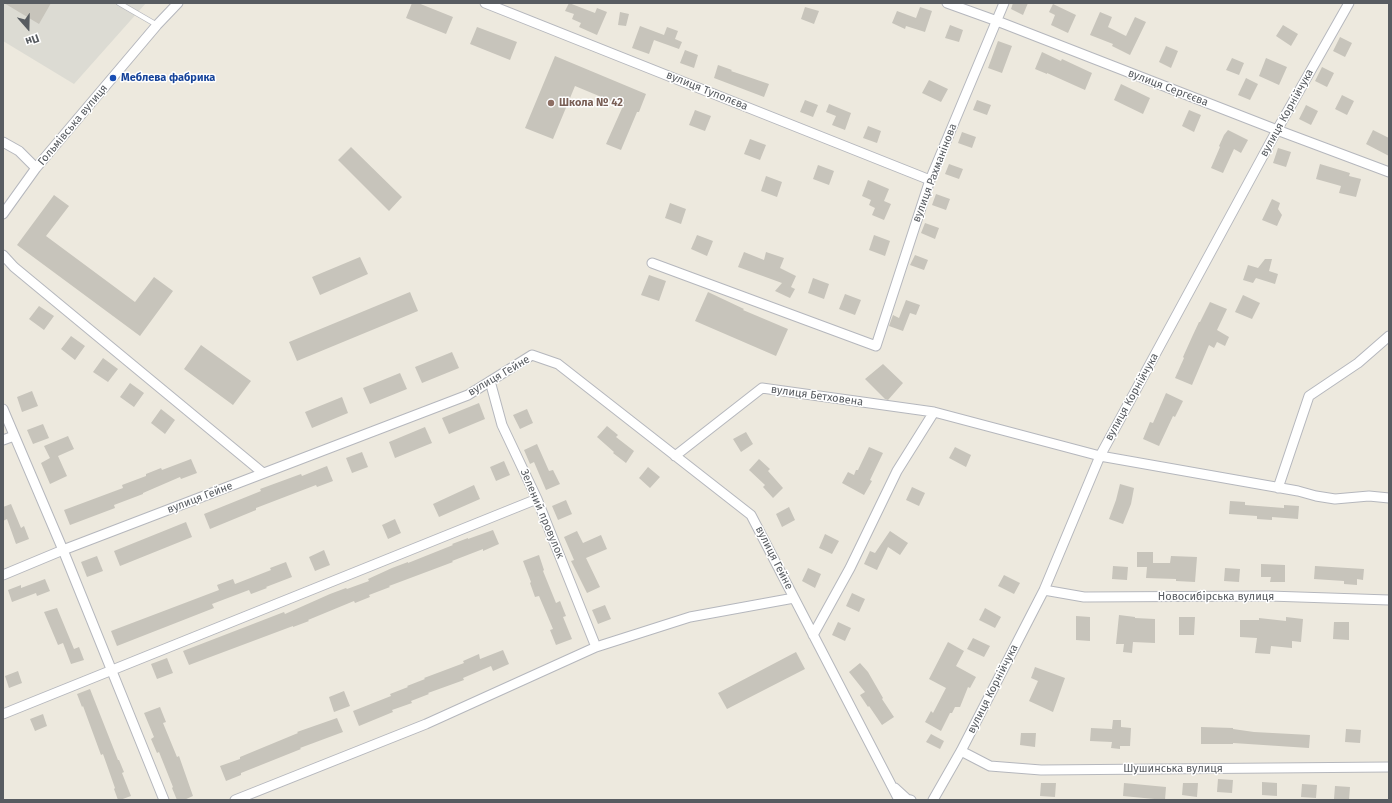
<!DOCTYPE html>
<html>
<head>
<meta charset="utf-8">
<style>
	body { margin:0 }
	#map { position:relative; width:1392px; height:803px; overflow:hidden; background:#ede9de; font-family:"Fira Sans",sans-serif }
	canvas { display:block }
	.frame { position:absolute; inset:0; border:4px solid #585c61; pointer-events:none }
	.north { position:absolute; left:8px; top:8px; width:40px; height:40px; -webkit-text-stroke:3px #fff; paint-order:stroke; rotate:160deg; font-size:11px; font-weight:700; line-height:16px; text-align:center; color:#585c61 }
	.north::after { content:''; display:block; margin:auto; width:14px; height:18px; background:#585c61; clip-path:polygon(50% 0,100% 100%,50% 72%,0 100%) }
</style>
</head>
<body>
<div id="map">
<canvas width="1392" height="803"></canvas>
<div class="frame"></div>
<div class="north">Пн</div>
</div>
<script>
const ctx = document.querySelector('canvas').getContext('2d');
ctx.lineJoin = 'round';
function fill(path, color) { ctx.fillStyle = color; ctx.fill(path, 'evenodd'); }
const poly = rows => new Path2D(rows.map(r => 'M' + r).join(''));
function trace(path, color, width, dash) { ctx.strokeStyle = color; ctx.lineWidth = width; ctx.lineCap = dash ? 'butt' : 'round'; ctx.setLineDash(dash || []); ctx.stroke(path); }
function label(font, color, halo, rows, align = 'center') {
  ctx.font = font + ' "Fira Sans",sans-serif'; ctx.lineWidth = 3; ctx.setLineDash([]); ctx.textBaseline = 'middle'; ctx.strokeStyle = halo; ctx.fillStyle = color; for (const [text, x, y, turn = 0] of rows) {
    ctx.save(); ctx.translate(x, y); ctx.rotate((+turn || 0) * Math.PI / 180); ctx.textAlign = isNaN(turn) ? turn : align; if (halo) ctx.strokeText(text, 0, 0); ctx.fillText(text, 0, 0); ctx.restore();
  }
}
fill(poly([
	[3,3,146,3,74,84,3,41]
]), '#dcdbd3');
fill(poly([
	[4,3,51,3,39,24],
	[412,3,418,3,453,17,446,34,406,18],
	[569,3,595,13,597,8,607,12,597,35,579,27,581,23,572,19,574,14,565,11],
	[1013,3,1028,3,1023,15,1011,9],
	[1053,4,1076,15,1068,33,1051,25,1055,15,1049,12],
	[805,7,819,11,814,24,801,19],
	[920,7,932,11,925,32,906,26,905,29,892,23,897,11,916,18],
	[620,12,629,14,626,26,618,25],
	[1100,12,1112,17,1108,27,1126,36,1135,17,1146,22,1130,55,1112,46,1113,44,1090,35],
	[950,25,963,30,959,42,945,38],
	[1283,25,1298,34,1291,46,1276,36],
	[640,26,664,35,667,27,678,31,675,39,682,42,679,49,654,40,649,54,632,48],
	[477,27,517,42,510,60,470,44],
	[1340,37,1352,43,1345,57,1333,51],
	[998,41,1012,46,1002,73,988,68],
	[1166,46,1178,51,1171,68,1159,62],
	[685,50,698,55,694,68,680,63],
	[1042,52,1061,61,1062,59,1092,73,1085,90,1047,73,1047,74,1035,69],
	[555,56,646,94,639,112,637,112,621,150,606,144,623,106,575,86,553,139,525,128],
	[1232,58,1244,63,1239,75,1226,70],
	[1266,58,1287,67,1279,85,1259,76],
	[718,65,732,70,731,71,769,84,764,97,714,78],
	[1322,67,1334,73,1327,87,1315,81],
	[1246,78,1258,84,1250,100,1238,95],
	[929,80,948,89,941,102,922,93],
	[1121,84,1150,98,1143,114,1114,100],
	[1342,95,1354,101,1347,115,1335,109],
	[805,100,818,105,813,117,800,112],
	[977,100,991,105,987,115,973,110],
	[829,104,851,113,845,130,832,125,836,116,826,112],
	[1306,105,1318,111,1311,125,1299,119],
	[695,110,711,116,705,131,689,125],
	[1189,110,1201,115,1194,132,1182,126],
	[868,126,881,131,877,143,863,138],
	[1228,130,1248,140,1241,153,1234,149,1223,173,1211,168,1220,147,1219,146,1224,135],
	[1373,130,1389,138,1389,156,1366,144],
	[962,132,976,137,972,148,958,143],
	[750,139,766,145,760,160,744,154],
	[351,147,402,197,389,211,338,160],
	[1278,148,1291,152,1286,167,1273,163],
	[949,164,963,169,959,179,945,174],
	[1320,164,1350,173,1349,176,1361,179,1356,197,1339,193,1341,186,1316,179],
	[818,165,834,171,829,185,813,179],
	[766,176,782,182,777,197,761,191],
	[868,180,889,189,884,201,891,204,884,220,872,215,875,208,869,205,871,200,862,196],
	[936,194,950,199,946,210,932,205],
	[54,195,69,206,46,236,135,302,154,277,173,291,140,336,17,245],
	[1272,199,1280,203,1278,209,1282,215,1277,226,1262,220],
	[670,203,686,209,681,224,665,218],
	[925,223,939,228,935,239,921,233],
	[697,235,713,241,707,256,691,249],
	[874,235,890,241,885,256,869,250],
	[744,252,764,260,766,252,784,258,780,268,796,276,791,287,795,289,790,298,775,291,782,283,738,267],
	[915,255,928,260,924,270,910,265],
	[360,257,368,274,320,295,312,277],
	[1265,259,1272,259,1269,271,1278,274,1275,284,1256,278,1253,283,1243,280,1248,265,1258,268],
	[649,275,666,281,659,301,641,295],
	[813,278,829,284,824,299,808,293],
	[410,292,418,311,297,361,289,342],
	[708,292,744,309,743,310,788,329,776,356,695,321],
	[845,294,861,300,855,315,839,309],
	[1243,295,1260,303,1252,319,1235,312],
	[906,300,920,305,916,315,910,313,903,331,889,326,893,315,899,318],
	[1210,302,1227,309,1217,330,1229,337,1225,346,1217,342,1214,348,1209,345,1192,385,1175,378,1184,358,1183,357,1192,337,1199,322,1200,322],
	[39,306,54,316,44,330,29,319],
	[71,336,85,346,75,360,61,349],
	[201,345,251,381,233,405,184,369],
	[452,352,459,368,422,383,415,367],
	[103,358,118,369,108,382,93,372],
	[883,364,903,383,888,400,885,399,865,379],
	[400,373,407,389,370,404,363,388],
	[130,383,144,393,134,407,120,397],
	[32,391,38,406,22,412,17,397],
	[1166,393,1183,401,1175,417,1173,416,1159,446,1143,439,1150,422,1153,423],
	[342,397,348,413,312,428,305,412],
	[479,403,485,419,449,434,442,418],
	[161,409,175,420,165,434,151,423],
	[527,409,533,423,520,429,513,415],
	[43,424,49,438,33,444,27,430],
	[607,426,618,435,616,437,634,451,626,463,613,453,614,452,597,437],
	[425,427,432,443,395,458,389,442],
	[746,432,753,444,741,452,733,439],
	[68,436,74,449,58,456,67,476,50,484,41,463,50,458,44,446],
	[537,444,549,471,553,470,560,484,546,490,534,462,530,464,524,450],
	[869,447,883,453,870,480,872,481,864,495,842,483,848,472,854,475,856,470,858,470],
	[955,447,971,455,966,467,949,458],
	[362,452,368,467,352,473,346,458],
	[191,459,197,473,181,479,180,477,143,493,143,494,114,505,115,508,70,525,64,510,123,488,122,485,146,476,146,474,161,468,162,470],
	[759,459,770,469,768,471,783,488,773,498,763,487,765,485,749,470],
	[504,461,510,475,496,481,490,467],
	[327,466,333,481,317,487,316,485,256,508,256,510,210,529,204,514,261,491,260,489,301,474,302,476],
	[648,467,660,477,650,488,639,478],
	[1120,484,1134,488,1131,504,1123,524,1109,519,1116,500],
	[474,485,480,499,439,517,433,504],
	[912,487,925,493,919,506,906,500],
	[566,500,572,514,558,520,552,506],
	[1230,501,1245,502,1245,505,1284,508,1284,505,1299,506,1298,519,1272,517,1272,520,1257,519,1257,516,1229,514],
	[11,504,21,528,24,526,29,539,16,544,7,519,3,521,3,507],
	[789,507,795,520,782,527,776,514],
	[395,519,401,533,388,539,382,525],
	[186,522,192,537,120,566,114,551],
	[493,530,499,544,483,551,483,549,452,561,453,562,389,586,390,587,369,595,370,597,355,603,354,601,308,620,309,621,293,627,293,626,189,665,183,651,284,612,285,614,330,594,346,588,347,589,369,581,368,579,392,568,408,562,408,563,453,545,452,544,468,538,468,539],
	[577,531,583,543,601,535,607,549,586,558,600,587,587,593,571,561,574,560,564,537],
	[890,531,908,543,900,555,888,547,877,570,864,564,870,551,875,553],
	[825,534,839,541,832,554,819,548],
	[324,550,330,565,315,571,309,557],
	[1137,552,1153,552,1153,563,1170,563,1171,556,1197,557,1195,582,1176,581,1176,579,1146,578,1147,567,1137,567],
	[539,555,544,570,543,571,556,603,560,601,566,616,563,617,572,639,556,645,550,630,553,629,539,596,535,597,530,583,531,582,523,561],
	[97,556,103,571,87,577,81,562],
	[286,562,292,577,266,587,267,588,251,594,249,590,212,604,214,608,117,646,111,631,219,590,217,585,233,579,235,584,271,570,270,568],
	[1261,564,1285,565,1285,582,1270,582,1271,577,1261,577],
	[1113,566,1128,567,1127,580,1112,579],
	[1315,566,1364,569,1363,580,1357,579,1357,585,1344,584,1344,581,1314,579],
	[808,568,821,574,815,588,802,581],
	[1225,568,1240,569,1239,582,1224,581],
	[1004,575,1020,583,1014,594,998,586],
	[45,579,50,591,37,596,36,593,12,602,8,590,21,585,21,588],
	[852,593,865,599,859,612,846,606],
	[605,605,611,619,598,624,592,610],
	[57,608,74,649,79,647,84,660,71,664,63,643,58,645,44,612],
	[985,608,1001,617,995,628,979,620],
	[1119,615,1135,617,1135,618,1155,619,1155,643,1133,642,1132,653,1123,652,1124,644,1116,644],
	[1076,616,1090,617,1090,641,1076,640],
	[1179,617,1195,617,1194,635,1179,635],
	[1286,617,1303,619,1301,642,1292,641,1292,648,1271,646,1270,654,1255,653,1257,638,1240,637,1240,620,1259,620,1259,618,1286,621],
	[838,622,851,628,845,641,832,635],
	[1334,622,1349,622,1349,640,1333,639],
	[973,638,990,646,984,657,967,649],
	[948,642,964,651,956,666,976,677,970,688,968,687,960,707,955,707,952,713,950,713,941,731,925,722,931,711,933,713,946,688,929,679],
	[503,650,509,664,493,671,491,666,463,678,464,680,428,693,429,694,411,701,412,703,392,710,393,712,359,726,353,711,391,696,390,694,408,687,407,686,425,679,424,678,464,663,463,661,479,654,480,659],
	[796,652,805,669,727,709,718,693],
	[167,658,173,673,157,679,151,664],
	[860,663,868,672,883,698,882,699,894,717,882,725,869,706,868,707,860,695,865,692,849,672],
	[1035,667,1065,678,1053,712,1029,701,1038,681,1031,678],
	[18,671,22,683,9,688,5,676],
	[90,689,118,760,119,760,124,772,122,773,131,796,120,800,118,800,114,789,115,788,103,754,101,755,83,706,82,707,77,694],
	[344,691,350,706,334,712,329,697],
	[160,707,166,722,163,723,177,757,179,756,193,796,184,800,177,800,172,788,173,787,159,752,157,753,151,739,154,737,144,713],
	[43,714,47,726,35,731,30,719],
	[337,718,343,732,300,748,301,749,241,773,241,775,226,781,220,766,240,759,240,757,298,733,297,732],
	[1113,720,1121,720,1121,727,1131,728,1130,746,1120,746,1120,749,1111,748,1112,742,1090,741,1091,728,1112,729],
	[1201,727,1233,728,1233,729,1254,732,1310,735,1309,748,1233,743,1233,744,1201,744],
	[1346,729,1361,730,1360,743,1345,742],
	[1021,733,1036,733,1035,747,1020,745],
	[931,734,944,741,940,749,926,742],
	[1218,779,1233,780,1232,793,1217,792],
	[1262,782,1277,783,1277,796,1262,795],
	[1041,783,1056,783,1055,797,1040,796],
	[1124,783,1166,787,1165,800,1123,796],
	[1183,783,1198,783,1197,797,1182,795],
	[1302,784,1317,785,1316,798,1301,797],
	[1335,786,1350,787,1349,800,1334,799]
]), '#c7c4bb');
const service = poly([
	[119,3,157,25]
]);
const minor = poly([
	[485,3,930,180],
	[947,3,997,21,1277,130,1389,172],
	[3,142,19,151,36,168],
	[3,214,36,168,157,25,178,3],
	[3,255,14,267,263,473],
	[652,263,876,346,930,180,1004,3],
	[490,381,502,425,537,499,596,647],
	[3,409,63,550,164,800],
	[3,440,14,436],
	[675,456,762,388,934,412,1100,456,1298,491,1316,496,1335,499,1369,496,1389,498],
	[1278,488,1309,396,1358,363,1389,336],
	[3,575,63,550,468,395,532,355,558,364,751,515,899,800],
	[1044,590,1084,597,1269,596,1389,600],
	[813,635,850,568,897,471,934,412],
	[3,714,537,499],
	[961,751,990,766,1041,770,1389,767],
	[895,788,907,799,911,800],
	[235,800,426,724,596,647,690,617,794,598],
	[933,800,961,751,1044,590,1100,456,1277,130,1349,3]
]);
trace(service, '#b5b7bd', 6);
trace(minor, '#b5b7bd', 11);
trace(service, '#fff', 4.5);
trace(minor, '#fff', 9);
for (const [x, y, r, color] of [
	[113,78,4,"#1a4fb4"],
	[551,103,4,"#8d6e63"]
]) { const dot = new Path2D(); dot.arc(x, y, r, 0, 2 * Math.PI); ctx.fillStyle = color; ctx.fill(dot); trace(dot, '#fff', 1.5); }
label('bold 11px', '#164399', '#fff', [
	["Меблева фабрика",121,78]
], 'left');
label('11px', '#585c61', '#fff', [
	["вулиця Сергєєва",1168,88,21],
	["вулиця Туполєва",707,91,22],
	["вулиця Корнійчука",1287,113,-61],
	["Гольмівська вулиця",73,125,-50],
	["вулиця Рахманінова",935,173,-69],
	["вулиця Гейне",499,376,-30],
	["вулиця Бетховена",817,396,8],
	["вулиця Корнійчука",1132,397,-61],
	["вулиця Гейне",200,498,-21],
	["Зелений провулок",542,514,67],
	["вулиця Гейне",774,558,63],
	["Новосибірська вулиця",1216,597],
	["вулиця Корнійчука",993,689,-63],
	["Шушинська вулиця",1173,769]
]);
label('bold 11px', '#785e54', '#fff', [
	["Школа № 42",559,103]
], 'left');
</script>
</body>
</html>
